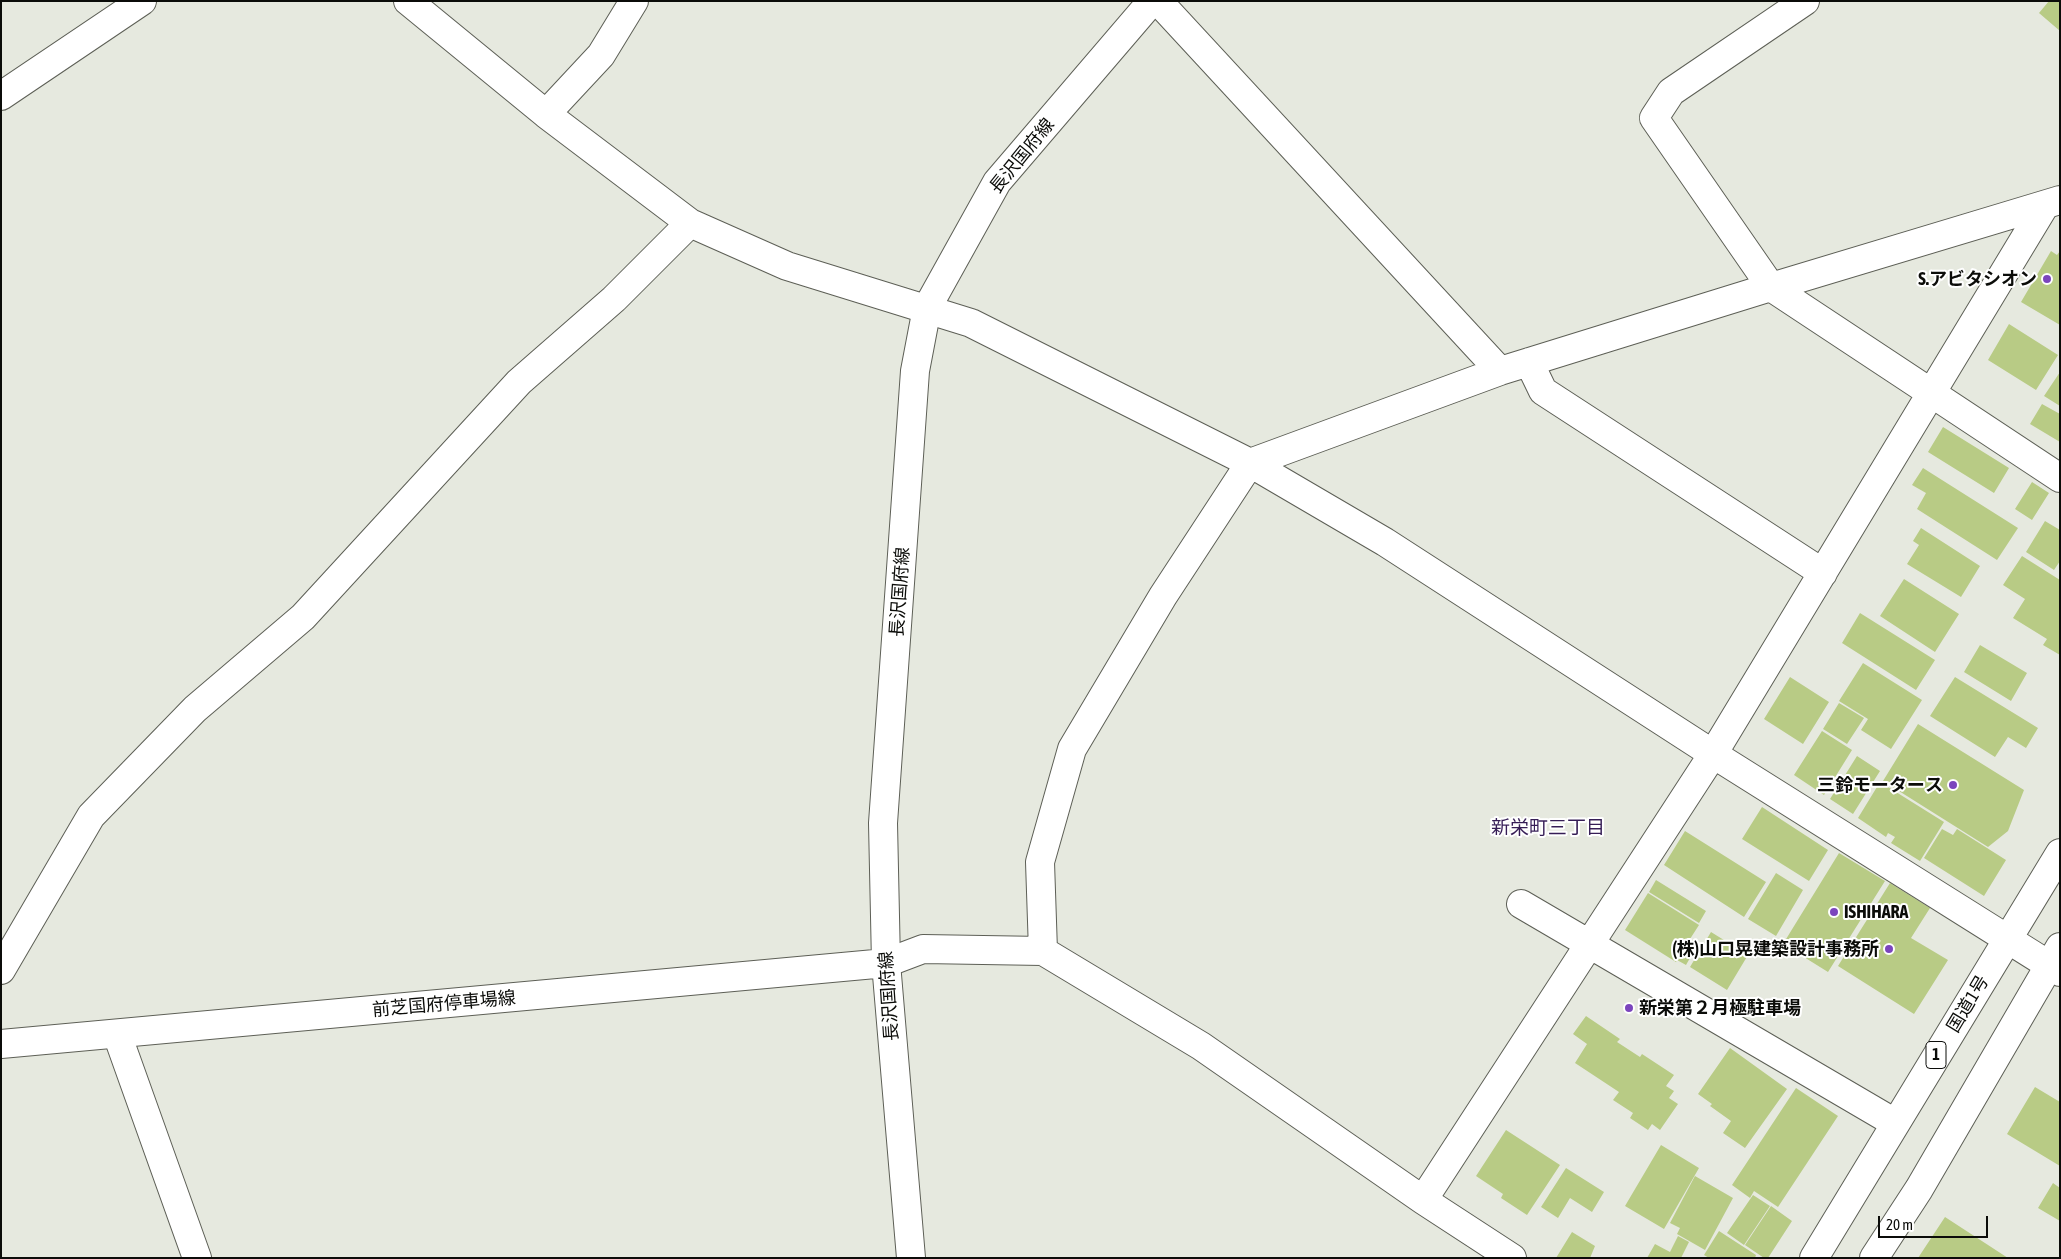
<!DOCTYPE html>
<html>
<head>
<meta charset="utf-8">
<style>
	body { margin:0 }
	#map { position:relative; width:2061px; height:1259px; overflow:hidden; background:#e6e9df; font-family:"Asap Condensed",sans-serif }
	canvas { display:block }
	.frame { position:absolute; inset:0; border:2px solid #0b0c09; pointer-events:none }
	.scale { position:absolute; left:1878px; top:1216px; width:110px; height:22px; box-sizing:border-box; border:2px solid #0b0c09; border-top:0; padding-left:6px; font-size:15px; line-height:18px; white-space:nowrap; color:#0b0c09; -webkit-text-stroke:4px #fff; paint-order:stroke }
</style>
</head>
<body>
<div id="map">
<canvas width="2061" height="1259"></canvas>
<div class="frame"></div>
<div class="scale">20 m</div>
</div>
<script>
const ctx = document.querySelector('canvas').getContext('2d');
ctx.lineJoin = 'round';
function fill(path, color) { ctx.fillStyle = color; ctx.fill(path, 'evenodd'); }
const poly = rows => new Path2D(rows.map(r => 'M' + r).join(''));
function trace(path, color, width, dash) { ctx.strokeStyle = color; ctx.lineWidth = width; ctx.lineCap = dash ? 'butt' : 'round'; ctx.setLineDash(dash || []); ctx.stroke(path); }
function label(font, color, halo, rows, align = 'center') {
  ctx.font = font + ' "Asap Condensed","Noto Sans JP",sans-serif'; ctx.lineWidth = 4; ctx.setLineDash([]); ctx.textBaseline = 'middle'; ctx.strokeStyle = halo; ctx.fillStyle = color; for (const [text, x, y, turn = 0] of rows) {
    ctx.save(); ctx.translate(x, y); ctx.rotate((+turn || 0) * Math.PI / 180); ctx.textAlign = isNaN(turn) ? turn : align; if (halo) ctx.strokeText(text, 0, 0); ctx.fillText(text, 0, 0); ctx.restore();
  }
}
fill(poly([
	[2049,1,2060,1,2060,31,2039,13],
	[2051,251,2057,255,2060,251,2060,325,2021,302],
	[2009,324,2058,355,2036,390,1988,360],
	[2060,372,2060,406,2044,396],
	[2042,404,2060,414,2060,442,2030,424],
	[1943,427,2009,468,1994,493,1928,452],
	[1923,468,2018,528,1997,560,1917,509,1926,493,1912,485],
	[2032,482,2049,493,2032,520,2015,509],
	[2045,521,2060,530,2060,561,2054,570,2026,552],
	[1921,528,1980,566,1961,597,1907,564,1919,545,1913,541],
	[2022,556,2060,580,2060,655,2043,645,2047,639,2013,618,2025,599,2003,585],
	[1904,579,1959,614,1935,652,1880,616],
	[1860,613,1935,660,1916,690,1842,643],
	[1980,645,2027,673,2011,701,1964,672],
	[1863,663,1922,700,1891,749,1861,730,1868,719,1839,701],
	[1790,677,1829,702,1803,744,1764,719],
	[1955,677,2038,728,2026,748,2008,737,1995,757,1930,716],
	[1839,703,1864,718,1847,744,1823,729],
	[1918,724,2024,790,2008,831,1988,847,1883,781],
	[1822,731,1852,750,1824,795,1794,775],
	[1857,756,1880,771,1853,814,1830,799],
	[1880,782,1944,822,1920,861,1891,843,1895,837,1888,833,1886,837,1858,818],
	[1762,807,1828,850,1809,881,1742,839],
	[1942,829,1953,835,1957,829,2006,860,1984,896,1924,858],
	[1685,831,1766,882,1744,917,1664,865],
	[1839,853,1885,881,1828,972,1783,944],
	[1776,873,1803,890,1776,936,1748,919],
	[1656,880,1706,911,1699,923,1649,892],
	[1890,883,1930,908,1911,938,1948,960,1914,1014,1838,966],
	[1648,893,1699,925,1690,939,1698,944,1686,965,1677,960,1676,962,1625,930],
	[1711,932,1748,955,1727,990,1690,967],
	[1586,1016,1620,1039,1617,1042,1640,1057,1642,1054,1674,1075,1666,1086,1674,1091,1669,1098,1678,1104,1660,1130,1652,1124,1648,1130,1630,1118,1633,1113,1613,1100,1619,1092,1575,1063,1587,1044,1573,1034],
	[1730,1048,1787,1089,1745,1148,1723,1133,1731,1121,1710,1106,1712,1104,1698,1094],
	[2035,1087,2060,1102,2060,1166,2007,1134],
	[1796,1088,1838,1116,1778,1207,1754,1191,1750,1198,1732,1185],
	[1506,1130,1560,1165,1527,1215,1501,1198,1503,1194,1476,1176],
	[1661,1145,1699,1168,1664,1229,1625,1206],
	[1566,1168,1604,1192,1592,1212,1570,1198,1558,1218,1541,1207],
	[1695,1176,1733,1198,1705,1250,1677,1234,1680,1228,1670,1223],
	[2053,1183,2060,1188,2060,1221,2038,1208],
	[1753,1195,1770,1206,1744,1245,1727,1233],
	[1771,1206,1792,1221,1768,1258,1764,1258,1745,1245],
	[1945,1217,2008,1258,1918,1258],
	[1719,1231,1756,1255,1755,1258,1709,1258,1704,1255],
	[1572,1232,1595,1246,1590,1258,1556,1258],
	[1678,1236,1689,1242,1681,1258,1647,1258,1655,1244,1670,1252]
]), '#b8cb85');
const street = poly([
	[408,1,546,114,690,223,787,266,971,323,1250,463,1385,542,1713,754,2060,972],
	[1158,1,1500,371],
	[1805,1,1671,92,1654,118,1771,287,2060,478],
	[1,96,142,1],
	[546,114,601,55,634,1],
	[1529,362,1543,391,1823,573],
	[1521,904,1895,1123],
	[1043,951,1040,862,1072,749,1163,596,1250,463,1500,371,1771,287,2060,200],
	[886,963,923,949,1043,951,1201,1046,1423,1200,1512,1258],
	[1,970,91,816,195,709,303,617,519,382,614,299,690,223],
	[117,1034,197,1258],
	[1423,1200,1713,754,2045,205]
]);
const secondary = poly([
	[1,1044,886,963],
	[911,1258,886,963,883,823,915,371,927,308,997,182,1152,1]
]);
const highway = poly([
	[1814,1258,2060,853],
	[1874,1258,1919,1189,2060,947]
]);
trace(street, '#5d5f56', 30);
trace(secondary, '#5d5f56', 30);
trace(highway, '#5d5f56', 30);
trace(street, '#fff', 28);
trace(secondary, '#fff', 28);
trace(highway, '#fff', 28);
for (const [x, y, r, color] of [
	[2047,279,5,"#7b45bd"],
	[1953,785,5,"#7b45bd"],
	[1834,912,5,"#7b45bd"],
	[1889,949,5,"#7b45bd"],
	[1629,1008,5,"#7b45bd"]
]) { const dot = new Path2D(); dot.arc(x, y, r, 0, 2 * Math.PI); ctx.fillStyle = color; ctx.fill(dot); trace(dot, '#fff', 2); }
for (const [x, y, w] of [
	[1936,1055,20]
]) { const box = new Path2D(); box.roundRect(x - w / 2, y - 13.5, w, 27, 4); ctx.fillStyle = '#fff'; ctx.fill(box); trace(box, '#0b0c09', 1); }
label('bold 16px', '#0b0c09', null, [
	["1",1936,1055]
]);
label('18px', '#0b0c09', '#fff', [
	["長沢国府線",1022,156,-51],
	["長沢国府線",900,592,-86],
	["長沢国府線",889,996,-94],
	["前芝国府停車場線",444,1004,-5],
	["国道1号",1968,1004,-59]
]);
label('bold 18px', '#0b0c09', '#fff', [
	["S.アビタシオン",2037,279],
	["三鈴モータース",1943,785],
	["ISHIHARA",1844,912,"left"],
	["(株)山口晃建築設計事務所",1879,949],
	["新栄第２月極駐車場",1639,1008,"left"]
], 'right');
label('19px', '#361d56', '#fff', [
	["新栄町三丁目",1548,828]
]);
</script>
</body>
</html>
